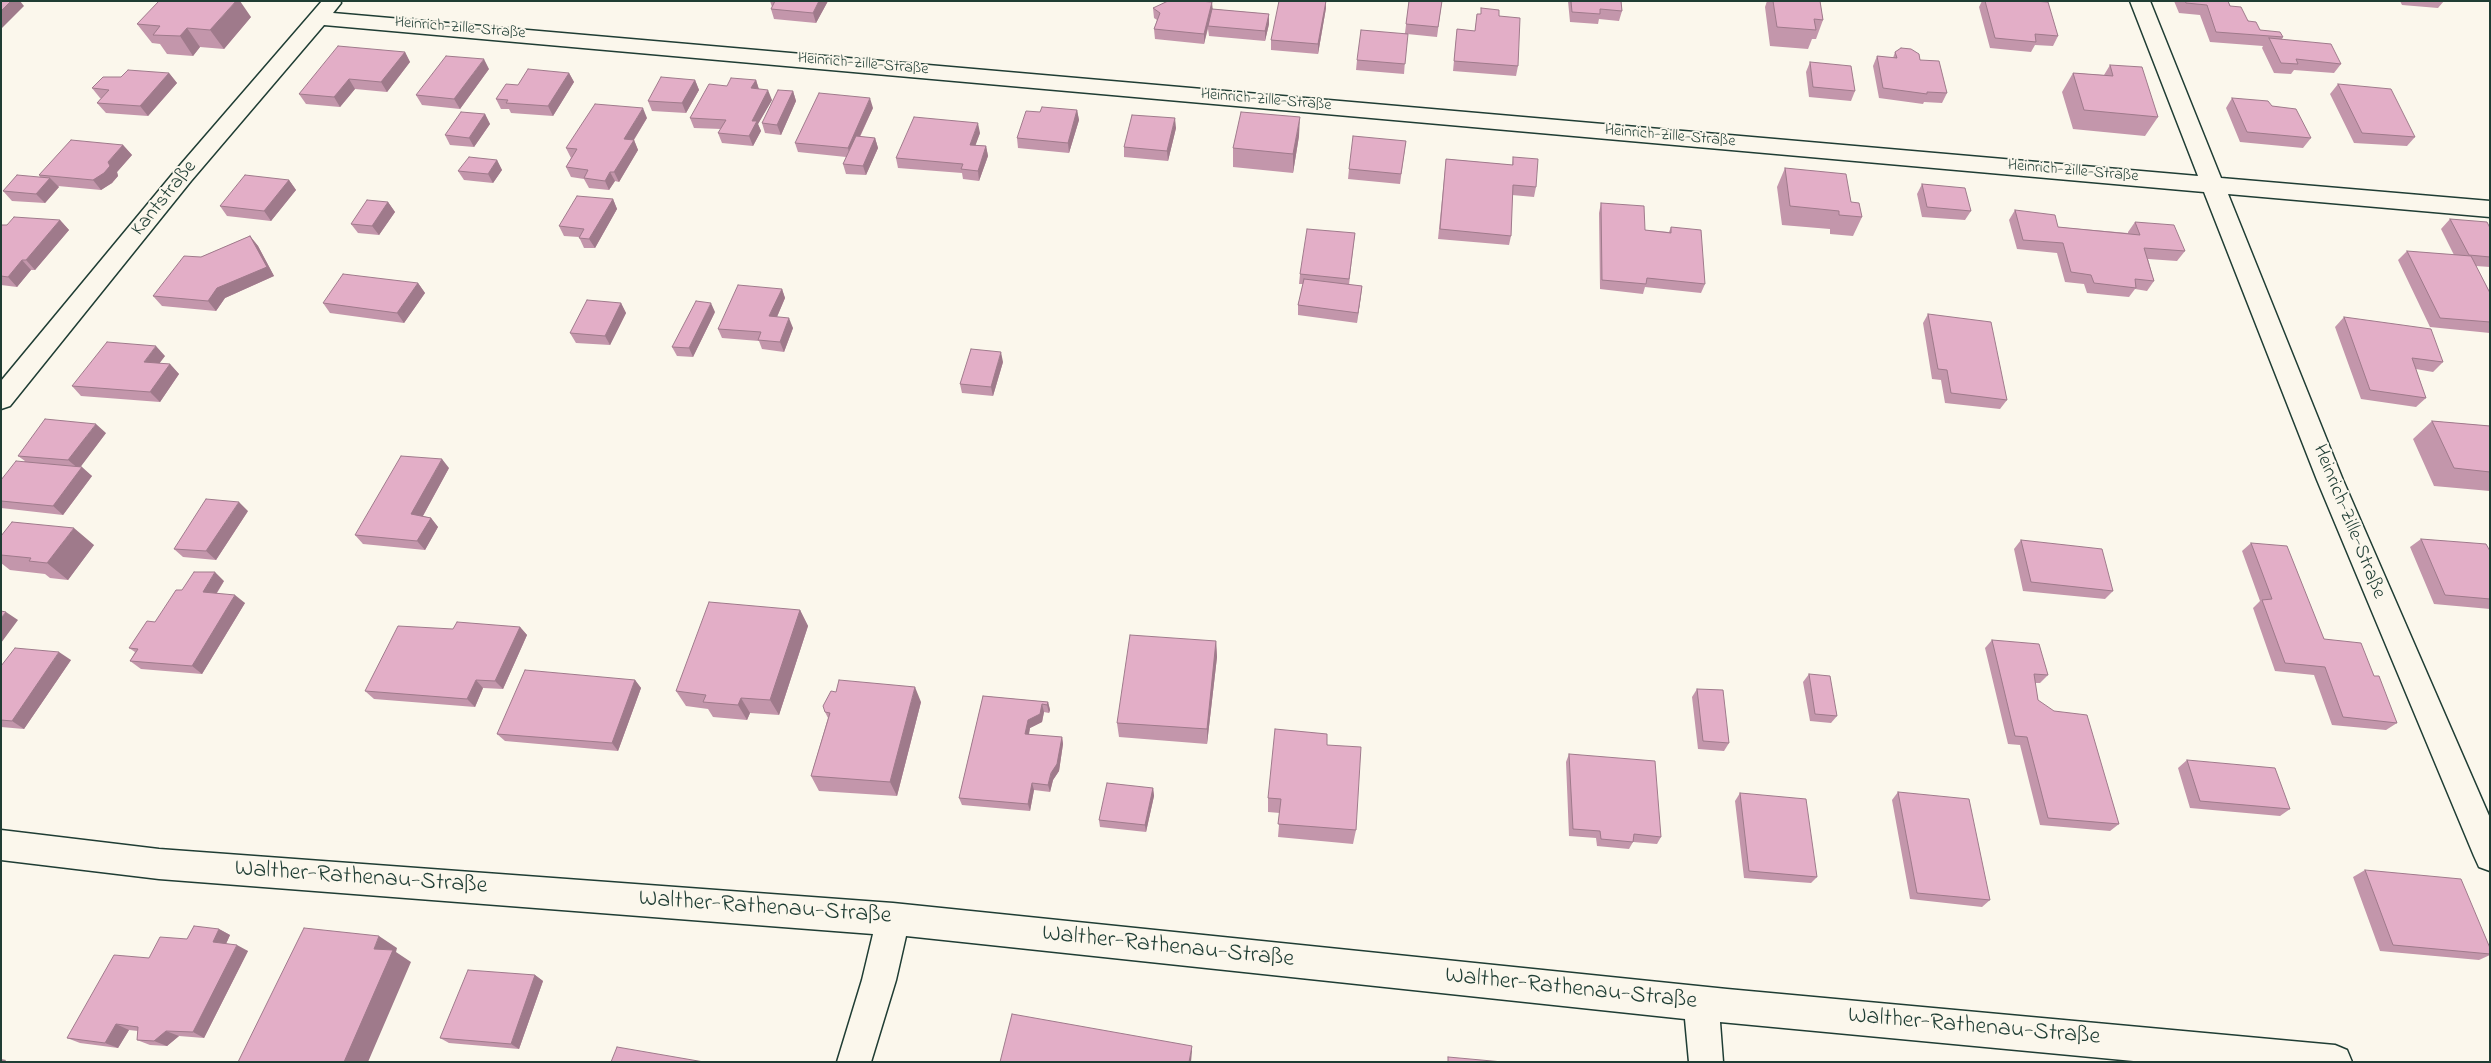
<!DOCTYPE html>
<html>
<head>
<meta charset="utf-8">
<style>
	body { margin:0 }
	#map { position:relative; width:2491px; height:1063px; overflow:hidden; background:#fbf7ec; font-family:"Indie Flower",sans-serif }
	canvas { display:block }
	.frame { position:absolute; inset:0; border:2px solid #1f3d34; pointer-events:none }
</style>
</head>
<body>
<div id="map">
<canvas width="2491" height="1063"></canvas>
<div class="frame"></div>
</div>
<script>
const ctx = document.querySelector('canvas').getContext('2d');
ctx.lineJoin = 'round';
const poly = rows => new Path2D(rows.map(r => 'M' + r).join(''));
function trace(path, color, width, dash) { ctx.strokeStyle = color; ctx.lineWidth = width; ctx.lineCap = dash ? 'butt' : 'round'; ctx.setLineDash(dash || []); ctx.stroke(path); }
function fill(path, color) { ctx.fillStyle = color; ctx.fill(path, 'evenodd'); }
function label(font, color, halo, rows, align = 'center') {
  ctx.font = font + ' "Indie Flower",sans-serif'; ctx.lineWidth = 4; ctx.setLineDash([]); ctx.textBaseline = 'middle'; ctx.strokeStyle = halo; ctx.fillStyle = color; for (const [text, x, y, turn = 0] of rows) {
    ctx.save(); ctx.translate(x, y); ctx.rotate((+turn || 0) * Math.PI / 180); ctx.textAlign = isNaN(turn) ? turn : align; if (halo) ctx.strokeText(text, 0, 0); ctx.fillText(text, 0, 0); ctx.restore();
  }
}
const minor = poly([
	[322,1,340,1,341,3,333,13,2198,176,2130,1,2150,1,2221,178,2490,201,2490,217,2228,194,2343,480,2490,818,2490,871,2479,867,2474,856,2317,480,2204,192,324,25,191,181,10,406,1,409,1,381,175,171,322,1],
	[1,830,159,849,893,903,1727,989,2335,1045,2347,1050,2352,1062,2144,1062,1720,1022,1723,1062,1689,1062,1685,1019,906,936,896,980,871,1062,837,1062,862,980,873,934,159,879,1,860,1,830]
]);
trace(minor, '#1f3d34', 3);
fill(minor, '#fbf7ec');
fill(poly([
	[770,1,828,1,816,23,774,19,771,9,772,7],
	[1326,1,1326,8,1318,54,1271,50,1271,40],
	[1409,1,1442,1,1437,37,1407,34,1404,74,1356,70,1357,60,1405,33],
	[1568,1,1621,1,1622,11,1619,21,1599,19,1598,24,1570,22],
	[1767,1,1820,1,1823,20,1816,39,1812,39,1808,49,1770,46,1765,7],
	[1982,1,2033,1,2058,36,2053,46,2035,45,2031,52,1990,48,1979,7],
	[2174,1,2228,1,2230,6,2260,30,2283,37,2282,39,2341,64,2334,73,2294,70,2291,74,2274,73,2262,48,2263,46,2210,42,2200,15,2179,13],
	[2400,1,2444,1,2438,8,2402,5],
	[1212,2,1212,9,1269,14,1269,24,1265,41,1209,36,1208,29,1204,44,1155,39,1154,29,1157,20,1154,18,1153,8],
	[1477,14,1499,16,1518,66,1516,76,1453,71,1457,29,1475,31],
	[251,17,224,49,200,47,193,56,167,54,160,44,152,43,137,24],
	[405,52,410,62,387,92,355,89,340,107,306,104,299,94],
	[1895,52,1920,60,1947,93,1942,103,1924,102,1923,104,1879,98,1873,66,1877,56,1893,58],
	[1810,62,1855,91,1851,101,1809,97,1806,72],
	[2110,65,2158,117,2145,136,2073,129,2062,92,2073,73,2104,75],
	[489,69,460,109,422,105,416,95],
	[169,73,177,83,148,116,106,113,97,103,101,98,100,98,92,88,121,77],
	[569,73,574,82,553,116,511,113,509,109,501,109,496,99,518,85],
	[695,80,699,90,686,113,652,111,648,101],
	[756,80,759,89,772,100,758,124,761,131,753,146,722,143,718,133,721,129,694,128,690,118,727,86],
	[2338,84,2415,137,2407,146,2354,143,2330,94],
	[793,91,796,101,781,135,765,133,762,123],
	[2232,98,2311,138,2303,148,2240,142,2226,108],
	[873,108,860,137,875,138,878,148,866,175,846,174,843,164,846,157,798,152,795,143],
	[1077,110,1079,120,1069,153,1018,148,1017,138,1040,112],
	[485,114,490,124,474,147,450,145,445,135],
	[647,118,634,140,638,150,619,182,615,181,609,190,589,188,584,179,571,177,566,167,571,158,566,148],
	[1176,128,1168,161,1124,157,1124,147],
	[980,133,975,145,986,146,988,156,979,181,963,179,962,173,898,168,896,158],
	[1299,136,1293,173,1233,167,1233,148],
	[1406,141,1400,184,1348,179,1349,169],
	[123,145,132,155,117,172,118,176,112,183,101,190,58,186,59,187,45,203,12,201,3,191,40,177,39,175],
	[1513,157,1536,187,1534,197,1512,195,1511,236,1509,245,1438,239,1446,159,1512,165],
	[497,160,502,170,493,183,464,180,458,171],
	[1785,168,1851,202,1862,217,1853,236,1830,234,1830,229,1782,225,1777,187],
	[289,180,296,190,271,221,227,216,220,206],
	[1922,184,1971,211,1965,220,1922,217,1917,194],
	[613,199,617,209,595,248,584,248,579,237,564,236,559,226],
	[388,202,395,212,379,235,358,233,351,224],
	[1601,203,1645,230,1669,232,1671,227,1705,284,1701,293,1645,287,1643,294,1600,289,1599,213],
	[2015,210,2058,227,2128,233,2128,232,2135,222,2185,251,2177,261,2148,259,2154,281,2147,291,2135,289,2129,297,2087,293,2084,284,2065,282,2057,253,2017,249,2009,220],
	[2450,219,2490,228,2490,267,2476,266,2490,293,2490,333,2430,327,2398,260,2407,251,2454,255,2441,229],
	[60,220,69,230,35,270,31,270,17,287,1,285,1,225,7,225],
	[1355,233,1349,285,1362,286,1357,323,1298,315,1298,305,1303,284,1299,284,1300,274],
	[250,236,258,246,274,276,225,298,216,311,162,306,153,296,201,257],
	[418,283,425,293,404,323,330,313,323,303],
	[782,289,785,298,777,317,793,328,784,352,762,349,759,341,722,338,718,329],
	[621,303,626,313,610,345,576,343,570,333],
	[715,312,693,357,677,356,672,347],
	[1928,314,2007,400,2000,409,1945,403,1941,380,1932,379,1923,323],
	[2344,317,2443,362,2433,372,2416,369,2426,398,2416,407,2361,399,2335,327],
	[165,356,159,363,170,364,179,374,160,402,81,396,72,386],
	[1003,362,993,396,962,393,960,384],
	[2432,421,2490,426,2490,491,2434,486,2413,439],
	[106,433,80,467,92,476,63,515,1,508,1,480,25,461,18,456],
	[449,468,423,516,431,518,438,527,425,550,363,544,355,535],
	[248,511,216,560,183,557,174,549],
	[1,536,94,545,68,580,50,578,45,574,10,570,1,563],
	[2421,539,2490,551,2490,609,2434,604,2410,547],
	[2021,540,2113,591,2105,599,2023,591,2014,549],
	[2251,543,2324,639,2374,676,2397,723,2386,730,2332,725,2314,675,2275,671,2253,608,2260,601,2242,551],
	[224,581,217,593,245,603,202,674,141,669,130,661,135,652,129,648,155,622,182,590],
	[800,610,808,626,779,715,750,713,747,720,713,717,708,709,686,706,676,691],
	[520,627,527,635,503,689,483,688,475,707,374,699,365,691,453,629],
	[1992,640,2048,675,2040,683,2035,683,2038,700,2119,824,2110,831,2040,825,2020,745,2008,744,1985,648],
	[1216,641,1217,657,1207,744,1119,737,1117,723],
	[71,660,24,729,1,727,1,666],
	[1809,674,1837,716,1831,723,1810,721,1803,682],
	[635,680,641,688,618,751,505,741,497,734],
	[1697,689,1729,743,1724,751,1698,749,1692,697],
	[983,696,1048,702,1050,710,1049,713,1044,712,1042,722,1030,728,1029,735,1062,737,1063,744,1059,771,1053,780,1050,792,1034,790,1030,811,962,805,959,798],
	[921,702,897,796,819,791,811,776,828,718,825,712],
	[1327,745,1356,830,1353,844,1278,837,1280,813,1268,812,1268,798],
	[1569,754,1661,837,1657,844,1633,842,1629,849,1597,846,1596,838,1569,836,1566,762],
	[2187,760,2290,809,2280,816,2190,808,2178,768],
	[1153,788,1154,796,1146,832,1100,827,1099,820],
	[1898,792,1990,900,1982,907,1910,899,1892,800],
	[1740,793,1817,877,1811,883,1744,878,1735,801],
	[2365,870,2490,948,2490,955,2479,960,2380,951,2353,877],
	[219,929,230,935,226,944,248,951,204,1038,179,1036,167,1046,150,1045,137,1040,138,1031,129,1030,118,1048,80,1043,67,1038,149,958,187,939],
	[535,975,543,981,519,1049,449,1043,440,1038]
]), '#c396ab');
fill(poly([
	[11,1,20,1,24,6,1,29,1,11],
	[236,1,240,1,251,17,224,49,210,30],
	[819,1,828,1,816,23,813,13],
	[1326,1,1326,8,1318,54,1318,44],
	[1212,2,1213,12,1208,26,1204,44,1204,34],
	[1269,14,1269,24,1265,41,1265,31],
	[187,28,200,47,193,56,180,36],
	[405,52,410,62,387,92,381,82],
	[484,59,489,69,460,109,454,99],
	[169,73,177,83,148,116,140,106],
	[569,73,574,82,553,116,548,106],
	[349,79,355,89,340,107,334,97],
	[695,80,699,90,686,113,682,103],
	[756,80,759,90,751,88],
	[768,90,772,100,758,124,761,131,753,146,749,136,752,121],
	[793,91,796,101,781,135,777,125],
	[870,98,873,108,850,157,848,148],
	[643,108,647,118,628,149,624,139],
	[1077,110,1079,120,1069,153,1068,143],
	[485,114,490,124,474,147,469,138],
	[1300,117,1299,136,1293,173,1293,154],
	[1175,118,1176,128,1168,161,1167,151],
	[978,123,980,133,972,155,970,145],
	[875,138,878,148,866,175,863,166],
	[634,140,638,150,619,182,614,172],
	[123,145,132,155,117,172,118,176,112,183,101,190,93,180],
	[986,146,988,156,979,181,978,171],
	[497,160,502,170,493,183,488,174],
	[610,172,615,181,609,190,605,181],
	[50,178,59,187,45,203,36,194],
	[289,180,296,190,271,221,264,211],
	[613,199,617,209,595,248,589,239],
	[388,202,395,212,379,235,372,226],
	[60,220,69,230,35,270,26,260],
	[250,236,258,246,274,276,225,298,216,311,208,301],
	[22,260,31,270,17,287,8,277],
	[418,283,425,293,404,323,397,313],
	[1362,286,1361,296,1357,323,1358,313],
	[782,289,785,298,773,326,769,316],
	[621,303,626,313,610,345,605,336],
	[711,303,715,312,693,357,689,348],
	[789,318,793,328,784,352,780,342],
	[156,346,165,356,153,372,144,362],
	[1001,352,1003,362,993,396,991,387],
	[170,364,179,374,160,402,150,392],
	[96,424,106,433,79,469,68,460],
	[442,459,449,468,419,523,411,514],
	[82,467,92,476,63,515,53,506],
	[239,502,248,511,216,560,206,551],
	[431,518,438,527,425,550,417,541],
	[74,528,94,545,68,580,47,563],
	[215,572,224,581,212,600,203,592],
	[235,595,245,603,202,674,192,666],
	[800,610,808,626,779,715,770,700],
	[6,612,18,620,1,643,1,618],
	[520,627,527,635,503,689,495,681],
	[1216,641,1217,657,1207,744,1207,729],
	[59,652,71,660,24,729,12,721],
	[476,680,483,688,475,707,467,699],
	[635,680,641,688,618,751,612,743],
	[915,687,921,702,897,796,890,782],
	[741,698,750,713,747,720,738,705],
	[1048,702,1050,710,1049,713,1047,705],
	[1042,704,1044,712,1042,722,1030,728,1027,742,1025,734,1028,720],
	[1062,737,1063,744,1059,771,1053,780,1050,792,1048,785],
	[1032,783,1034,790,1030,811,1028,804],
	[1153,788,1154,796,1146,832,1145,825],
	[219,929,230,935,224,948,213,942],
	[379,936,397,948,396,952,411,962,368,1062,344,1062,374,949],
	[237,945,248,951,204,1038,193,1032],
	[535,975,543,981,519,1049,511,1044],
	[116,1024,129,1030,118,1048,105,1043],
	[166,1031,179,1036,167,1046,154,1041],
	[1192,1046,1192,1051,1191,1062,1189,1062],
	[1,1059,6,1060,5,1062,1,1062]
]), '#9f7a8b');
const building = poly([
	[1,1,11,1,1,11,1,1],
	[159,1,236,1,210,30,187,28,180,36,153,35,160,26,137,24,159,1],
	[775,1,819,1,813,13,771,9,775,1],
	[1168,1,1199,1,1212,2,1204,34,1154,29,1160,13,1153,8,1168,1],
	[1279,1,1326,1,1318,44,1271,40,1279,1],
	[1409,1,1442,1,1438,27,1406,24,1409,1],
	[1571,1,1621,1,1622,11,1600,9,1600,14,1572,12,1571,1],
	[1773,1,1820,1,1823,20,1814,19,1816,30,1777,27,1773,1],
	[1985,1,2033,1,2048,2,2058,36,2035,34,2036,42,1995,38,1985,1],
	[2185,1,2228,1,2230,6,2241,7,2248,21,2256,22,2260,30,2280,32,2283,37,2216,32,2207,5,2186,3,2185,1],
	[1481,8,1499,10,1499,16,1520,18,1518,66,1454,61,1457,29,1475,31,1477,14,1481,14,1481,8],
	[1212,9,1269,14,1265,31,1208,26,1212,9],
	[1361,30,1408,34,1405,64,1357,60,1361,30],
	[2269,38,2331,44,2341,64,2296,59,2298,64,2281,63,2269,38],
	[338,46,405,52,381,82,349,79,334,97,299,94,338,46],
	[1901,48,1911,49,1919,54,1920,60,1939,61,1947,93,1927,92,1927,94,1883,88,1877,56,1897,58,1895,52,1901,48],
	[446,56,484,59,454,99,416,95,446,56],
	[1810,62,1851,66,1855,91,1813,87,1810,62],
	[2110,65,2142,67,2158,117,2084,110,2073,73,2113,76,2110,65],
	[528,69,569,73,548,106,506,103,508,100,496,99,506,84,518,85,528,69],
	[128,70,169,73,140,106,97,103,109,90,92,88,103,77,121,77,128,70],
	[661,77,695,80,682,103,648,101,661,77],
	[731,78,756,80,751,88,768,90,752,121,757,121,749,136,718,133,726,120,690,118,709,84,727,86,731,78],
	[2338,84,2391,89,2415,137,2362,133,2338,84],
	[778,90,793,91,777,125,762,123,778,90],
	[819,93,870,98,848,148,795,143,819,93],
	[2232,98,2268,101,2272,106,2296,109,2311,138,2247,132,2232,98],
	[595,104,643,108,624,139,634,140,614,172,610,172,605,181,584,178,588,170,566,167,577,149,566,148,595,104],
	[1042,107,1077,110,1068,143,1017,138,1026,111,1040,112,1042,107],
	[461,112,485,114,469,138,445,135,461,112],
	[1241,112,1300,117,1293,154,1233,148,1241,112],
	[1132,115,1175,118,1167,151,1124,147,1132,115],
	[914,117,978,123,970,145,986,146,978,171,961,169,963,164,896,158,914,117],
	[856,136,875,138,863,166,843,164,856,136],
	[1353,136,1406,141,1401,174,1349,169,1353,136],
	[71,140,123,145,108,162,110,166,104,173,93,180,39,175,71,140],
	[469,157,497,160,488,174,458,171,469,157],
	[1513,157,1538,159,1536,187,1513,185,1511,236,1440,229,1446,159,1513,165,1513,157],
	[1785,168,1846,174,1851,202,1859,203,1862,217,1839,215,1839,211,1790,206,1785,168],
	[17,175,50,178,36,194,3,191,17,175],
	[245,175,289,180,264,211,220,206,245,175],
	[1922,184,1965,188,1971,211,1927,207,1922,184],
	[577,196,613,199,589,239,579,238,584,229,559,226,577,196],
	[367,200,388,202,372,226,351,224,367,200],
	[1601,203,1644,206,1645,230,1671,233,1671,227,1701,230,1705,284,1647,278,1646,284,1602,280,1601,203],
	[2015,210,2055,215,2058,227,2140,235,2135,222,2174,225,2185,251,2144,248,2154,281,2135,279,2136,288,2094,283,2091,275,2071,272,2063,243,2023,240,2015,210],
	[14,217,60,220,26,260,22,260,8,277,1,276,1,225,7,225,14,217],
	[2450,219,2487,222,2490,228,2490,257,2469,255,2450,219],
	[1307,229,1355,233,1349,279,1300,274,1307,229],
	[250,236,267,267,217,288,208,301,153,296,184,256,201,257,250,236],
	[2407,251,2471,256,2490,293,2490,322,2440,318,2407,251],
	[343,274,418,283,397,313,323,303,343,274],
	[1304,279,1362,286,1358,313,1298,305,1304,279],
	[738,285,782,289,769,316,789,318,780,342,758,340,761,332,718,329,738,285],
	[587,300,621,303,605,336,570,333,587,300],
	[696,301,711,303,689,348,672,347,696,301],
	[1928,314,1991,322,2007,400,1951,393,1947,370,1938,369,1928,314],
	[2344,317,2431,329,2443,362,2412,358,2426,398,2370,390,2344,317],
	[107,342,156,346,144,362,170,364,150,392,72,386,107,342],
	[971,349,1001,352,991,387,960,384,971,349],
	[45,419,96,424,68,460,18,456,45,419],
	[2432,421,2490,426,2490,472,2454,468,2432,421],
	[401,456,442,459,411,514,431,518,417,541,355,535,401,456],
	[16,461,82,467,53,506,1,501,1,480,16,461],
	[206,499,239,502,206,551,174,549,206,499],
	[12,522,74,528,47,563,29,561,31,558,1,555,1,536,12,522],
	[2421,539,2486,544,2490,551,2490,599,2445,595,2421,539],
	[2021,540,2102,549,2113,591,2031,582,2021,540],
	[2251,543,2287,546,2324,639,2361,643,2374,676,2379,676,2397,723,2343,717,2325,667,2285,663,2262,600,2272,599,2251,543],
	[194,572,215,572,203,592,235,595,192,666,130,661,138,649,129,648,147,621,155,622,176,590,182,590,194,572],
	[709,602,800,610,770,700,741,698,738,705,703,702,706,695,676,691,709,602],
	[1,611,6,612,1,618,1,611],
	[457,622,520,627,495,681,476,680,467,699,365,691,398,626,453,629,457,622],
	[1130,635,1216,641,1207,729,1117,723,1130,635],
	[1992,640,2039,644,2048,675,2034,674,2038,700,2054,711,2087,715,2119,824,2048,818,2027,737,2015,736,1992,640],
	[15,648,59,652,12,721,1,720,1,666,15,648],
	[525,670,635,680,612,743,497,734,525,670],
	[1809,674,1830,676,1837,716,1815,714,1809,674],
	[839,680,915,687,890,782,811,776,830,713,825,712,823,706,831,691,836,692,839,680],
	[1697,689,1723,690,1729,743,1703,741,1697,689],
	[983,696,1048,702,1047,705,1042,704,1040,714,1028,720,1025,734,1062,737,1057,764,1051,773,1048,785,1032,783,1028,804,959,798,983,696],
	[1275,729,1327,734,1327,745,1361,747,1356,830,1278,824,1281,799,1268,798,1275,729],
	[1569,754,1655,761,1661,837,1634,834,1633,842,1601,839,1600,831,1573,829,1569,754],
	[2187,760,2275,768,2290,809,2200,801,2187,760],
	[1107,783,1153,788,1145,825,1099,820,1107,783],
	[1898,792,1969,799,1990,900,1917,893,1898,792],
	[1740,793,1806,799,1817,877,1749,871,1740,793],
	[2365,870,2461,879,2490,948,2490,954,2393,945,2365,870],
	[194,926,219,929,213,942,237,945,193,1032,166,1031,154,1041,137,1040,138,1027,116,1024,105,1043,67,1038,114,955,149,958,160,937,187,939,194,926],
	[304,928,379,936,374,949,393,950,344,1062,238,1062,304,928],
	[468,970,535,975,511,1044,440,1038,468,970],
	[1012,1014,1192,1046,1189,1062,1000,1062,1012,1014],
	[617,1047,704,1062,611,1062,617,1047],
	[1448,1057,1503,1062,1448,1062,1448,1057]
]);
fill(building, '#e3aec7');
trace(building, '#9f7a8b', 1);
label('16px', '#1f3d34', '#fbf7ec', [
	["Heinrich-Zille-Straße",460,29,5],
	["Heinrich-Zille-Straße",863,65,5],
	["Heinrich-Zille-Straße",1266,101,5],
	["Heinrich-Zille-Straße",1670,137,5],
	["Heinrich-Zille-Straße",2073,172,5]
]);
label('20px', '#1f3d34', '#fbf7ec', [
	["Kantstraße",165,199,-51],
	["Heinrich-Zille-Straße",2348,522,68]
]);
label('24px', '#1f3d34', '#fbf7ec', [
	["Walther-Rathenau-Straße",361,879,4],
	["Walther-Rathenau-Straße",765,909,4],
	["Walther-Rathenau-Straße",1168,948,6],
	["Walther-Rathenau-Straße",1571,990,6],
	["Walther-Rathenau-Straße",1974,1028,5]
]);
</script>
</body>
</html>
